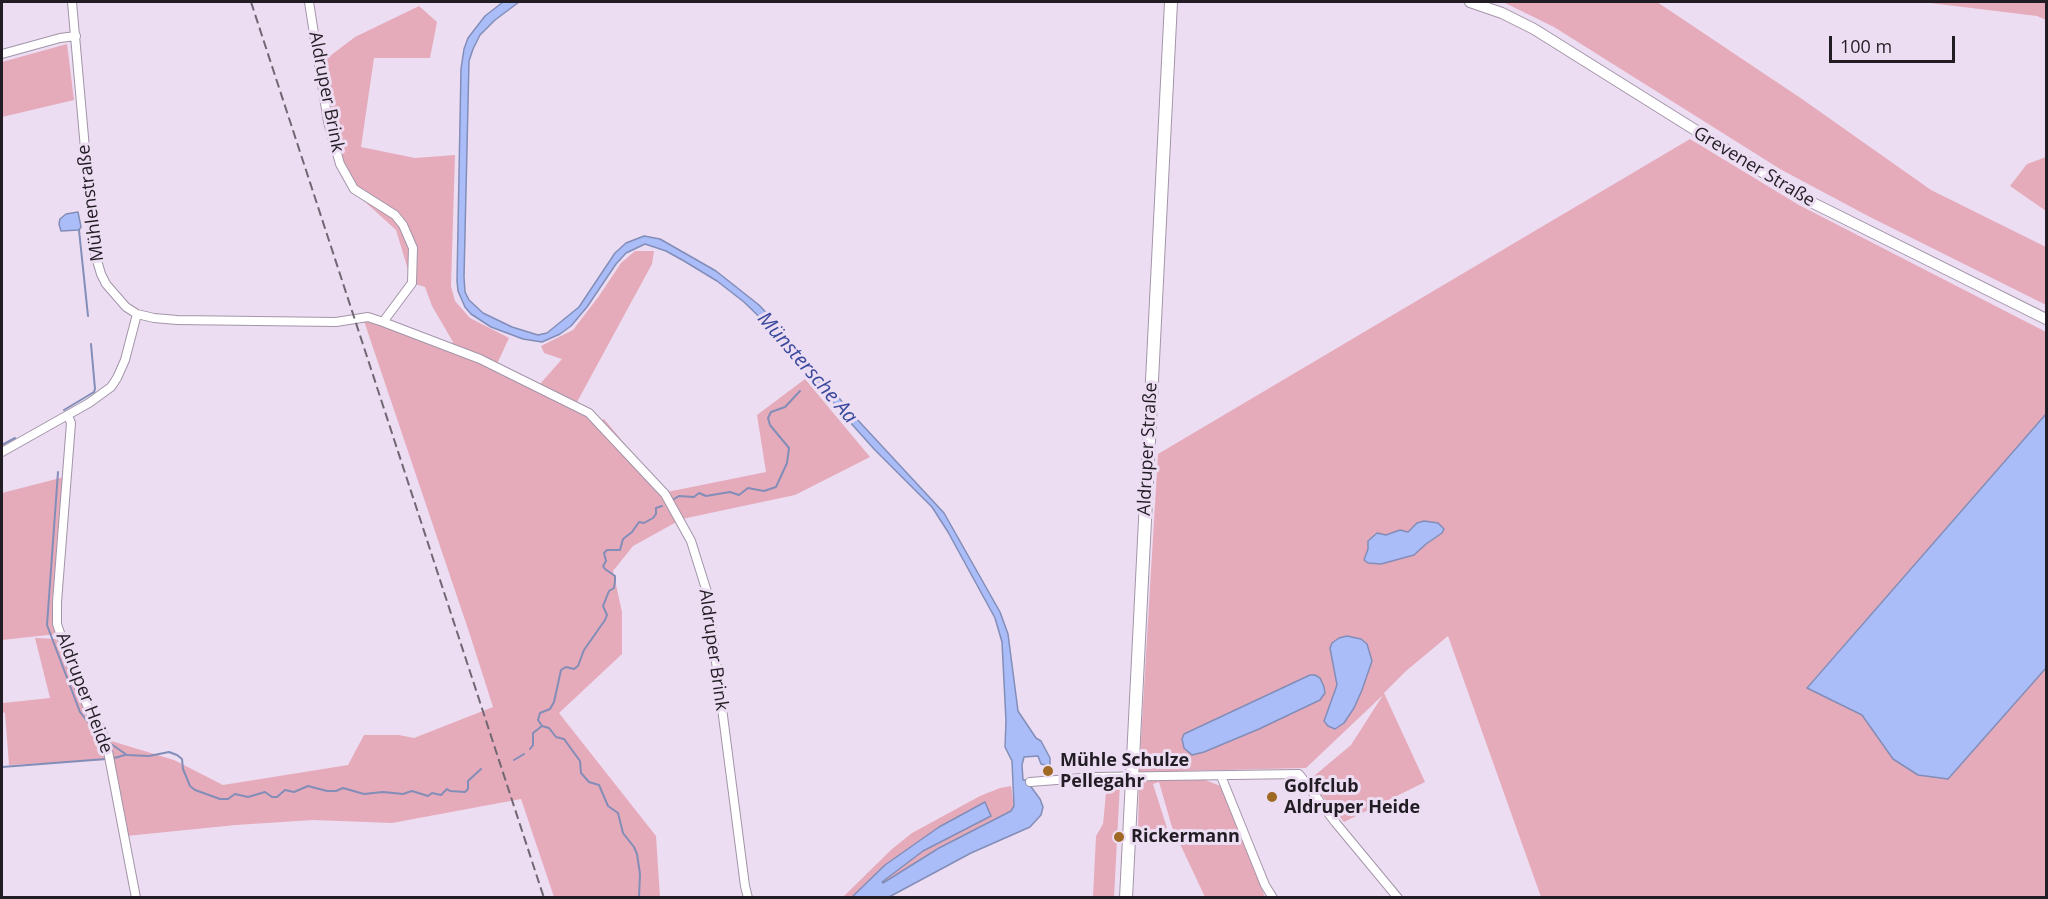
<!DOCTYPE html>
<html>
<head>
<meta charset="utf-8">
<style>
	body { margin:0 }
	#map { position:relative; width:2048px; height:899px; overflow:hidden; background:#ecddf2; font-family:"Open Sans",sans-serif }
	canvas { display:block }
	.frame { position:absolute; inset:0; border:3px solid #221d24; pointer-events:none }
	.scale { position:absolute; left:1829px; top:36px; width:126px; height:27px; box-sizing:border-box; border:3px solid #221d24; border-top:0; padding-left:8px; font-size:18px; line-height:21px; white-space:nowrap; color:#221d24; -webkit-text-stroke:4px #ecddf2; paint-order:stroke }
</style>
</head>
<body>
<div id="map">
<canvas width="2048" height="899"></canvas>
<div class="frame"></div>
<div class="scale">100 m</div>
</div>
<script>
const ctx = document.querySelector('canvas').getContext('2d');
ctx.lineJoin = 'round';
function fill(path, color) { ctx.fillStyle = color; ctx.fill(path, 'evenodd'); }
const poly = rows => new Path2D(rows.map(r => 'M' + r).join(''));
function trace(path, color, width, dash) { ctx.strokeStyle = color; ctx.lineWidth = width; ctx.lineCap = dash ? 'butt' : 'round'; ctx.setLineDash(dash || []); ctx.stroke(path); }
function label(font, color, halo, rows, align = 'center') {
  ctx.font = font + ' "Open Sans",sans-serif'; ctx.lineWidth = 6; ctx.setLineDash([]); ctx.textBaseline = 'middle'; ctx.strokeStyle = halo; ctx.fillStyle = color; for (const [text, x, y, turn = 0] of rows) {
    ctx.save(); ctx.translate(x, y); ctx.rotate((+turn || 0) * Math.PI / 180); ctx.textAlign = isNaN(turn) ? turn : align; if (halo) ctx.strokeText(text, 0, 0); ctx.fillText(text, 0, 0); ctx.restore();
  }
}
fill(poly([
	[1503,2,1657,2,1802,99,1931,190,2046,247,2046,305,1868,216,1780,169,1554,27],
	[1922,2,2046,2,2046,20,2037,16],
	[419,6,437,22,430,58,374,58,361,147,415,158,455,155,451,286,455,301,470,318,509,338,497,364,451,344,453,342,432,306,425,287,412,283,396,230,352,190,330,123,322,62,355,37],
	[67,44,74,100,2,117,2,62],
	[1690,139,1799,205,2046,332,2046,414,1807,687,1862,715,1893,759,1948,779,2046,668,2046,897,1541,897,1448,636,1406,671,1384,693,1425,782,1344,822,1314,786,1314,776,1351,745,1383,695,1306,768,1139,772,1158,454],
	[2046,157,2046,211,2010,186,2027,164],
	[635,251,654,251,652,264,577,402,540,384,562,359,544,353,541,346,573,330,599,296,621,263],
	[364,321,376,321,479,361,588,413,597,423,604,419,668,496,667,492,766,472,757,415,805,379,870,457,795,495,682,519,633,546,613,571,622,612,622,654,559,713,656,836,660,897,554,897,521,799,392,823,313,820,236,825,126,836,108,740,174,760,223,785,348,765,364,735,399,735,414,738,493,707,470,635],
	[64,477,53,615,57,634,2,640,2,493],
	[35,638,56,639,93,721,105,760,9,765,5,713,2,712,2,696,3,703,50,698],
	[1200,778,1223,787,1265,897,1205,897,1172,827,1159,782,1153,784,1167,828,1138,832,1139,786,1145,779],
	[1107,783,1120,784,1114,897,1093,897,1096,836,1103,824],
	[1011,786,1014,806,1011,811,939,848,883,884,882,882,984,802,939,827,913,845,885,865,852,897,842,898,892,849,912,833,980,796,1000,788]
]), '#e6abba');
const water = poly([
	[503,2,519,2,495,20,480,35,473,49,469,61,464,277,465,292,469,300,483,313,512,327,538,335,547,333,579,307,615,253,626,243,644,236,660,239,716,271,759,305,778,325,855,417,944,513,1000,612,1008,634,1018,711,1036,738,1041,741,1050,758,1050,765,1045,765,1041,764,1038,756,1024,757,1022,765,1023,780,1026,780,1040,799,1043,807,1041,815,1030,827,971,853,889,897,852,897,885,865,939,827,985,802,991,816,923,851,882,882,883,883,939,848,1011,811,1014,806,1012,761,1005,747,1006,721,1002,642,995,618,948,532,932,507,874,449,841,412,780,337,744,302,717,281,684,261,666,251,645,244,626,253,616,264,587,307,571,326,560,334,542,342,523,339,491,327,471,314,465,307,458,291,457,281,461,69,464,49,468,38,485,16,503,2],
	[78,212,81,227,79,230,61,231,59,224,60,219,66,214,78,212],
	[2046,414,2046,668,1948,779,1918,775,1893,759,1862,715,1807,688,2046,414],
	[1424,521,1438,523,1444,529,1442,533,1426,544,1414,555,1381,564,1368,563,1364,560,1368,549,1368,541,1377,533,1386,535,1400,530,1408,532,1417,523,1424,521],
	[1347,636,1361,639,1367,644,1372,661,1362,690,1354,708,1344,723,1335,729,1328,726,1324,721,1337,685,1330,648,1332,643,1339,638,1347,636],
	[1310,675,1315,675,1320,678,1324,687,1325,693,1320,700,1259,729,1204,752,1192,755,1184,748,1182,739,1184,734,1310,675]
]);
fill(water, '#abbdf8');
trace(water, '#828db8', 1.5);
trace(poly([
	[79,230,88,316],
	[64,410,94,392,95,389,91,344],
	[2,445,15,438],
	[58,472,47,625,80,712,96,732],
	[674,499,679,496,694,497,699,493,706,496,730,492,739,495,748,488,764,491,776,487,787,463,789,448,770,425,768,418,771,412,785,407,800,391],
	[111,744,127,755,149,756,169,752,177,755,182,759,183,769,190,786,195,790,220,799,228,799,235,794,248,797,265,792,272,797,277,797,285,790,294,792,308,786,327,791,336,791,343,788,364,794,383,792,403,794,412,791,428,796,432,793,441,795,447,789,450,791,465,792,468,789,468,781,481,769],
	[530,749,533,745,533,733,542,726],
	[114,758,125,755],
	[514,760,524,754],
	[2,767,106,759],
	[639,898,640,874,637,854,634,847,623,833,618,813,608,806,599,785,589,782,581,773,580,761,564,739,556,737,549,728,542,726,538,720,540,713,550,709,554,702,561,670,566,667,574,669,578,666,584,650,605,620,607,615,603,606,609,591,614,588,615,581,615,576,605,569,603,566,606,561,604,553,607,550,620,550,623,539,632,532,639,522,644,523,653,518,656,514,656,508,662,506]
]), '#828db8', 2);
const minor = poly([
	[72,2,94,250,101,274,106,284,126,307,137,314,154,318,177,320,336,322,368,317,383,322,412,283,413,248,403,225,395,215,354,189,340,164,328,122,309,2],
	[2,54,60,38,76,36],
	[383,322,480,359,589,413,665,494,691,541,707,592,745,886,748,898],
	[68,416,71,423,57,602,57,624,77,683,93,718,100,727,107,746,136,898],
	[2,452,89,403,111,387,117,378,125,360,137,314],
	[1221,776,1265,885,1273,898],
	[1030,782,1096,777,1299,774,1335,822,1398,898]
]);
const tertiary = poly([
	[1470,2,1502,13,1534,29,1807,200,2046,319]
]);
const secondary = poly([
	[1126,898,1171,2]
]);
trace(minor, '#a395a9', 10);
trace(tertiary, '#a395a9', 12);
trace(secondary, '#a395a9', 14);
trace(minor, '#fff', 8);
trace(tertiary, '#fff', 10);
trace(secondary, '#fff', 12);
trace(poly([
	[251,2,544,898]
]), '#706773', 2, [9, 4.5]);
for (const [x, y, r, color] of [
	[1048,771,6,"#9f6923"],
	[1272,797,6,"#9f6923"],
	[1119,837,6,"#9f6923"]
]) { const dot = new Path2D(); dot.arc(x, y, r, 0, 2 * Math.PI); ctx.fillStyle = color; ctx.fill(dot); trace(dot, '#ecddf2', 2); }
label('18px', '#221d24', '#ecddf2', [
	["Aldruper Brink",326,92,79],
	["Grevener Straße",1754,167,31],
	["Mühlenstraße",91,203,-97],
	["Aldruper Straße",1148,449,-87],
	["Aldruper Brink",713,650,82],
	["Aldruper Heide",84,693,69]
]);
label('bold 18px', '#221d24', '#ecddf2', [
	["Mühle Schulze",1060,761],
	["Pellegahr",1060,782],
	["Golfclub",1284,787],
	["Aldruper Heide",1284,808],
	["Rickermann",1131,837]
], 'left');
label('italic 20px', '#38489c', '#ecddf2', [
	["Münstersche Aa",807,368,49]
]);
</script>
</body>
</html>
